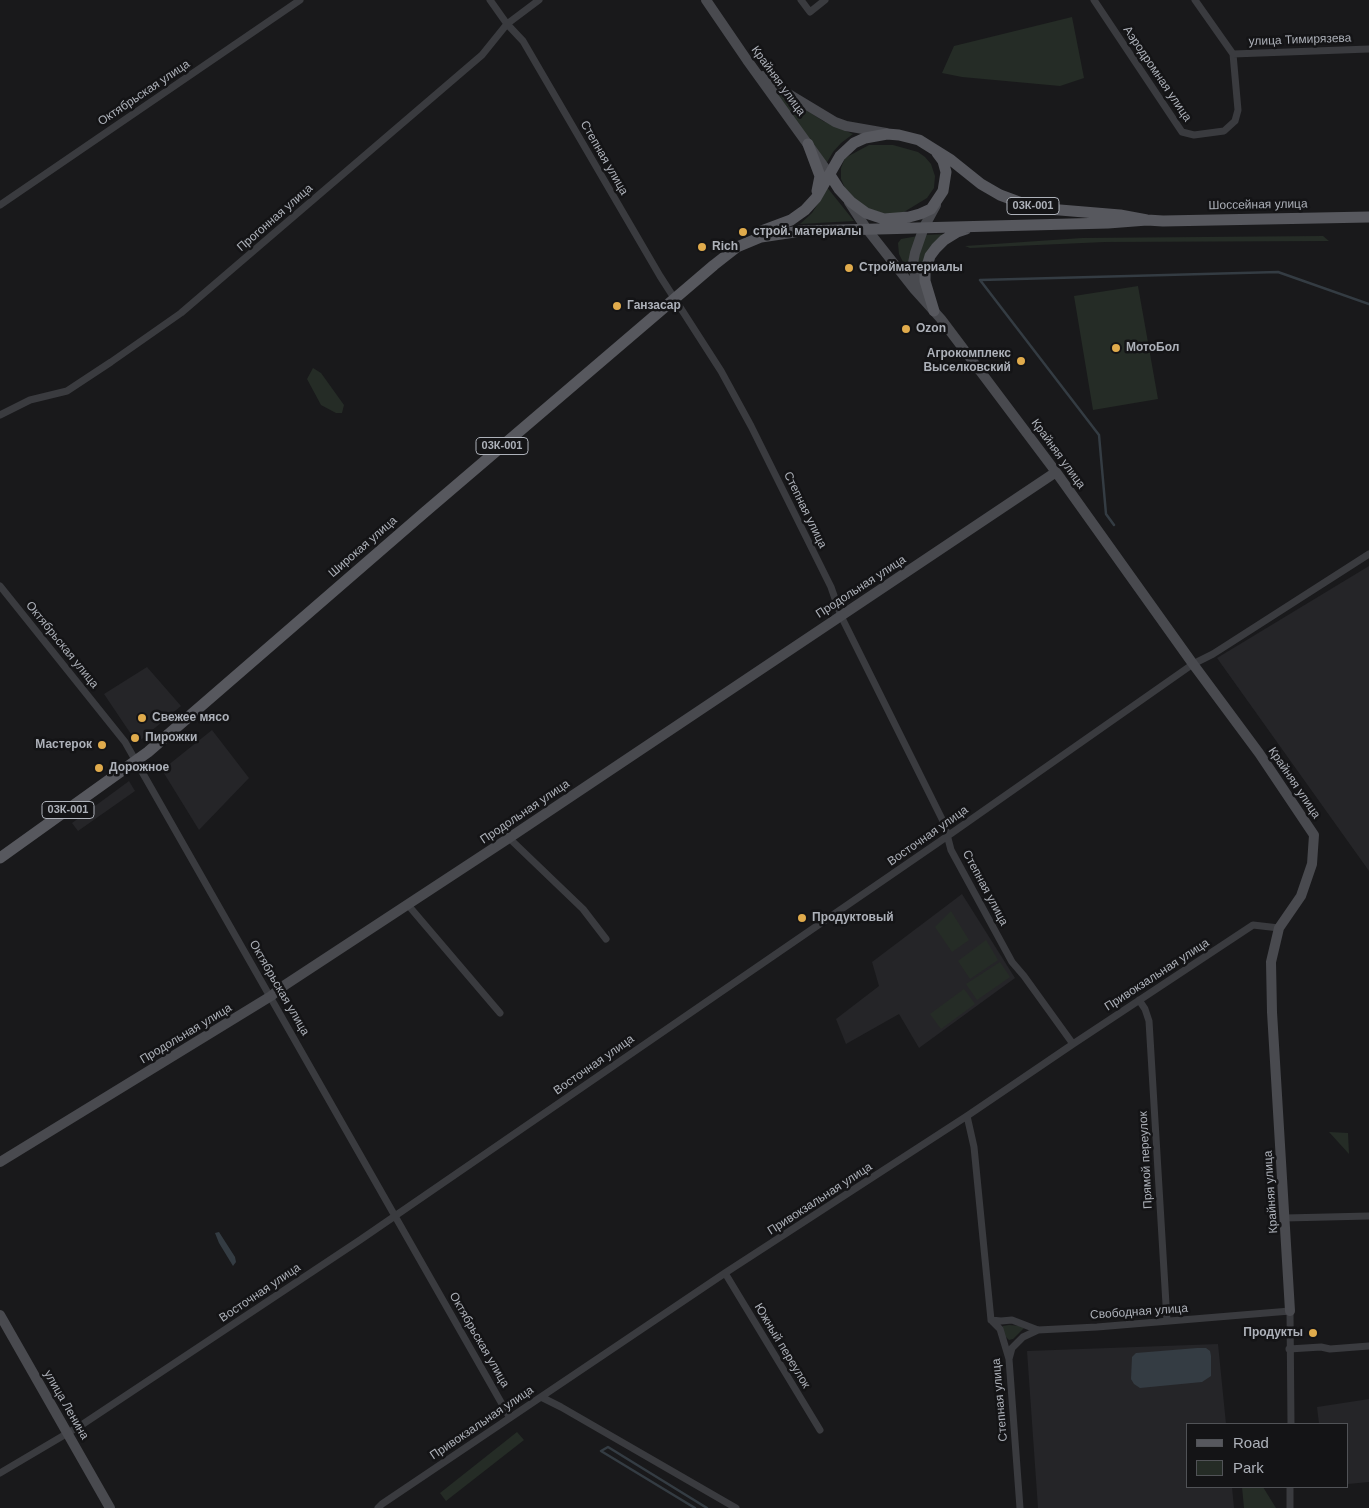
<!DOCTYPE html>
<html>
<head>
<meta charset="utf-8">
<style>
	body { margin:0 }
	#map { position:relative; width:1369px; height:1508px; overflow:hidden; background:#19191b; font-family:Helvetica,sans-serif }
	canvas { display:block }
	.legend { position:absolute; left:1186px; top:1423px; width:162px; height:65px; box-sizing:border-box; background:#141416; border:1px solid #515357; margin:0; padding:6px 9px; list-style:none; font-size:15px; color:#adb1b9 }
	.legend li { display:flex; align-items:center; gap:10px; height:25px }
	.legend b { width:25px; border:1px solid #515357 }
</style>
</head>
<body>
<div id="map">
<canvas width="1369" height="1508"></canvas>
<ul class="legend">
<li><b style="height:6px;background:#57585e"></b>Road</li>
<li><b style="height:14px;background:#252c26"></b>Park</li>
</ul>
</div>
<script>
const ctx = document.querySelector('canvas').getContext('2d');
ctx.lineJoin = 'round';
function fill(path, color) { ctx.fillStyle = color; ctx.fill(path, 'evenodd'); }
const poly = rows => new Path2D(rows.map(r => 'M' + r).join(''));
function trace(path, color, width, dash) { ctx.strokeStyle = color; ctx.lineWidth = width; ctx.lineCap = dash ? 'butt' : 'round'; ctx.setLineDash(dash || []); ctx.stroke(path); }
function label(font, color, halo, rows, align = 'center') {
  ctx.font = font + ' Helvetica,sans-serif'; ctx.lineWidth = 5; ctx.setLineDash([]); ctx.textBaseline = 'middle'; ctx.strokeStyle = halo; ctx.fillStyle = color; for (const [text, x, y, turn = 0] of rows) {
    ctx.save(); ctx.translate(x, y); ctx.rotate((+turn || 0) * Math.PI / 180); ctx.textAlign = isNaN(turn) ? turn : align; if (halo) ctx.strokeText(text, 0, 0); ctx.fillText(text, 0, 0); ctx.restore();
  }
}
fill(poly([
	[1369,566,1369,871,1217,658],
	[147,667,181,706,137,743,104,694],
	[212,730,249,778,199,830,162,770],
	[129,781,135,791,78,831,72,823],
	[962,894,1015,978,919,1048,899,1014,846,1044,836,1019,879,986,872,962],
	[1218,1344,1226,1424,1188,1424,1188,1487,1232,1487,1234,1508,1038,1508,1027,1351],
	[1369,1399,1369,1482,1348,1484,1348,1424,1319,1424,1317,1407]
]), '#252528');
fill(poly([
	[1072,17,1084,78,1060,86,962,77,942,73,954,46],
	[768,85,823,121,853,134,841,143,833,152,826,164],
	[869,145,893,145,918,152,925,157,931,164,935,176,934,188,927,198,904,212,889,215,869,209,859,203,845,188,841,179,841,168,845,158],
	[826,186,854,221,800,224,812,213,823,196],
	[948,234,919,279,916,259,924,235],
	[918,236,909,267,910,276,899,254,898,243,901,239],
	[1323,236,1329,241,1105,242,970,248,965,246,1082,238],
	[1138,286,1158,399,1093,410,1074,296],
	[313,368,321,373,344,405,342,413,336,413,321,405,307,379],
	[951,911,969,940,952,952,935,927],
	[986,940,998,960,970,979,958,961],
	[1000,962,1010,977,977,1000,966,984],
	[964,989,975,1004,941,1029,930,1014],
	[1329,1132,1348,1133,1349,1154],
	[1009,1325,1021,1326,1024,1328,1013,1339,1009,1340,1005,1336,1002,1328,1003,1326],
	[517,1432,524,1440,446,1501,440,1493],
	[1242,1487,1263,1487,1276,1508,1244,1508]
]), '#252c26');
fill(poly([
	[219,1232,235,1257,236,1262,233,1266,219,1243,215,1233],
	[1197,1348,1206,1348,1210,1351,1211,1356,1211,1376,1202,1382,1140,1388,1134,1384,1131,1379,1132,1357,1136,1353]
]), '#343c43');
trace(poly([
	[1114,525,1106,514,1099,435,980,280,1278,272,1369,304],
	[695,1508,601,1451,608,1447,707,1508]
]), '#343c43', 2.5);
trace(poly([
	[490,0,507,24,523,41,660,276,721,371,751,426,831,587,841,616,944,823,951,850,1012,962,1024,976,1073,1044],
	[801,0,810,12,825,0],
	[1094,0,1182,132,1194,135,1224,131,1235,121,1238,110,1233,54,1195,0],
	[1233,54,1369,49],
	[0,205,300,0],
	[0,415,30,400,67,391,111,362,181,313,482,55,507,24,539,0],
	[0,586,125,742,510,1418],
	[509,838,583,909,606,939],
	[408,905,500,1013],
	[1139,1000,1145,1009,1149,1021,1167,1321],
	[967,1116,974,1147,991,1320,1000,1329,1009,1359,1020,1508],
	[1285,1218,1369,1216],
	[725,1273,820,1430],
	[991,1320,1001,1321,1012,1320,1038,1330,1097,1327,1290,1311,1291,1424],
	[1289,1349,1321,1347,1330,1349,1369,1346],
	[1009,1359,1012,1348,1023,1337,1038,1330],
	[541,1397,561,1407,736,1508],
	[0,1473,83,1424,360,1240,939,842,1193,664,1213,654,1369,554],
	[378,1508,382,1504,725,1273,967,1116,1073,1044,1253,925,1279,928],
	[1290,1508,1290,1487]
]), '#3a3b3f', 7);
trace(poly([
	[706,0,747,60,830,175],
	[763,76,772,84,835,122,846,126,886,133],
	[849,202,866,228,914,289,941,319,1056,472,1193,664,1259,753,1314,835,1312,864,1301,896,1279,928,1271,962,1272,1012,1290,1311],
	[923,293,915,275,913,263,915,253,924,227,936,205],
	[0,1162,271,996,285,985,509,838,1056,472],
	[0,1315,110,1508]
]), '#494a4f', 10);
trace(poly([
	[808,144,820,176,817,191],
	[830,175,839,189,851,202,866,213,884,219,909,217,920,214,931,209,943,191,946,172,943,161,937,153],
	[759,232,791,220,805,210,816,198,840,156,854,143,865,138,887,134,899,135,919,140,951,160,981,184,1000,195,1027,205,1048,209,1120,215,1147,220,1163,221,1369,217],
	[934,311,925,281,925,273,930,256,936,248,944,240,957,232,966,229],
	[0,858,148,752,425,512,714,265,737,247,761,237,801,231,1108,223,1147,220]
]), '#57585e', 11);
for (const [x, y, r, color] of [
	[743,232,5,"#e0ab4c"],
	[702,247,5,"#e0ab4c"],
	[849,268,5,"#e0ab4c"],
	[617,306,5,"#e0ab4c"],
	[906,329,5,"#e0ab4c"],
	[1116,348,5,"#e0ab4c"],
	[1021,361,5,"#e0ab4c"],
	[142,718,5,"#e0ab4c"],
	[135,738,5,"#e0ab4c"],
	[102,745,5,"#e0ab4c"],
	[99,768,5,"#e0ab4c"],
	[802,918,5,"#e0ab4c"],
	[1313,1333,5,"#e0ab4c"]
]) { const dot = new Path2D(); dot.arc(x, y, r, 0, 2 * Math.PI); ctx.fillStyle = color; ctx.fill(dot); trace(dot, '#141416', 2); }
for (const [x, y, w] of [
	[1033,206,52],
	[502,446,52],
	[68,810,52]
]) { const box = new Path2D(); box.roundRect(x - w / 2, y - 8.5, w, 17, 4); ctx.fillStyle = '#141416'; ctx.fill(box); trace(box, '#adb1b9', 1); }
label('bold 11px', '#adb1b9', null, [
	["03К-001",1033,206],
	["03К-001",502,446],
	["03К-001",68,810]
]);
label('12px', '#adb1b9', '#141416', [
	["улица Тимирязева",1300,40,-2],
	["Аэродромная улица",1157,74,56],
	["Крайняя улица",778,81,54],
	["Октябрьская улица",144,93,-34],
	["Степная улица",604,158,60],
	["Шоссейная улица",1258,205,-1],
	["Прогонная улица",275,218,-41],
	["Крайняя улица",1058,454,54],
	["Степная улица",805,510,64],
	["Широкая улица",363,547,-41],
	["Продольная улица",861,587,-33],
	["Октябрьская улица",62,645,51],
	["Крайняя улица",1294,783,56],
	["Продольная улица",525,812,-34],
	["Восточная улица",928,836,-35],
	["Степная улица",985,888,62],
	["Привокзальная улица",1157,975,-33],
	["Октябрьская улица",279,988,60],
	["Продольная улица",186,1034,-31],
	["Восточная улица",594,1065,-35],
	["Прямой переулок",1146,1160,-93],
	["Крайняя улица",1271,1192,-94],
	["Привокзальная улица",820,1199,-33],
	["Восточная улица",260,1293,-34],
	["Свободная улица",1139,1312,-4],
	["Октябрьская улица",479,1340,60],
	["Южный переулок",782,1346,59],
	["Степная улица",1000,1400,-95],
	["улица Ленина",66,1405,60],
	["Привокзальная улица",482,1423,-34]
]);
label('bold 12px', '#adb1b9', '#141416', [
	["строй. материалы",753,232],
	["Rich",712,247],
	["Стройматериалы",859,268],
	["Ганзасар",627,306],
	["Ozon",916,329],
	["МотоБол",1126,348],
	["Агрокомплекс",1011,354,"right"],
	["Выселковский",1011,368,"right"],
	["Свежее мясо",152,718],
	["Пирожки",145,738],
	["Мастерок",92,745,"right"],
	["Дорожное",109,768],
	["Продуктовый",812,918],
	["Продукты",1303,1333,"right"]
], 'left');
</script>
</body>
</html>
